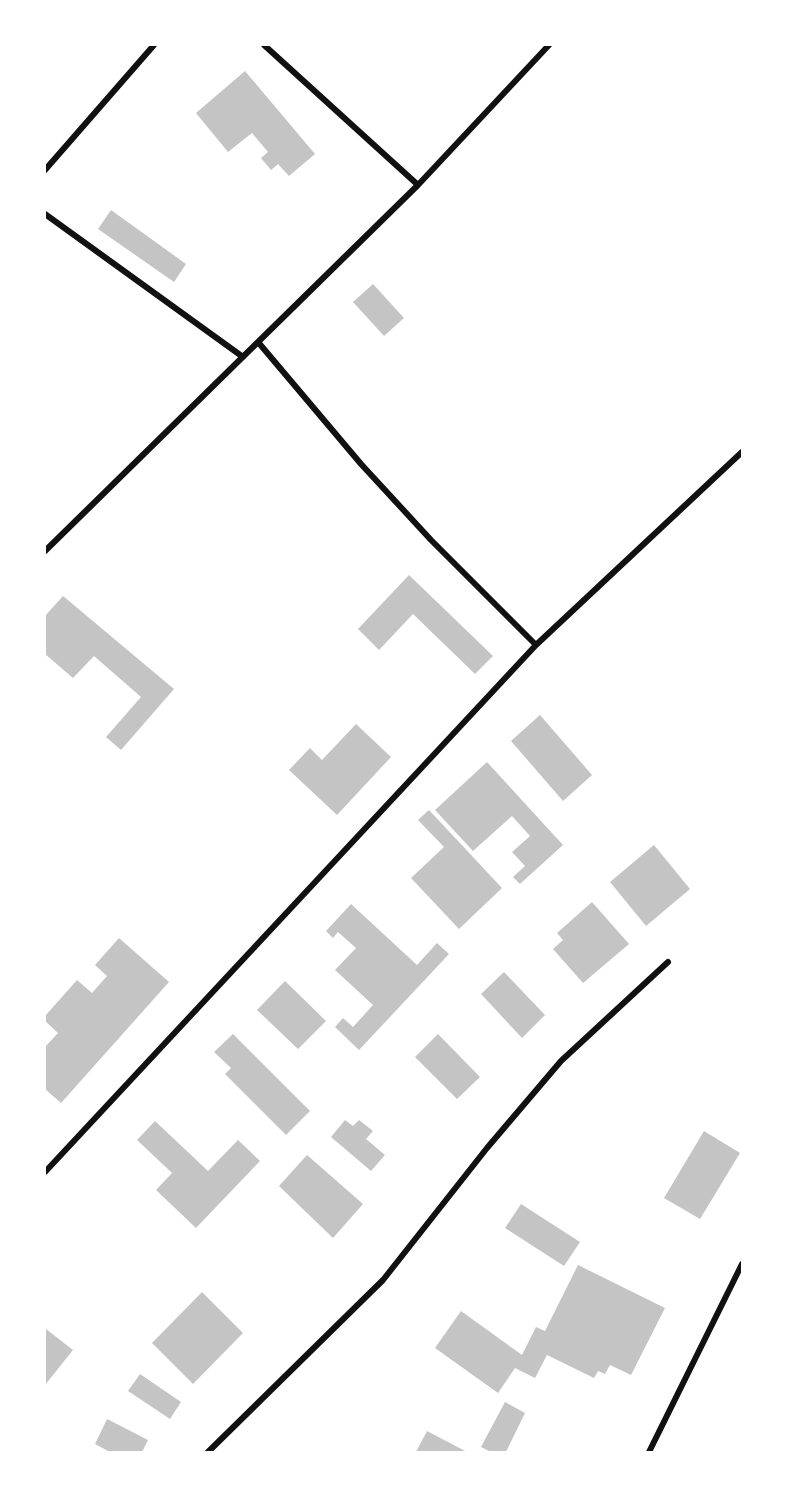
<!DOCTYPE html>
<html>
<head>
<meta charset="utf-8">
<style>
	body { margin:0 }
	#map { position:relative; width:787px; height:1497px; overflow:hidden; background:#fff; font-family:"Nunito Sans",sans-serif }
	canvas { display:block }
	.frame { position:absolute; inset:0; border:46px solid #fff; pointer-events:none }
</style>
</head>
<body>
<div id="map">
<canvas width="787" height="1497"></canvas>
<div class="frame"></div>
</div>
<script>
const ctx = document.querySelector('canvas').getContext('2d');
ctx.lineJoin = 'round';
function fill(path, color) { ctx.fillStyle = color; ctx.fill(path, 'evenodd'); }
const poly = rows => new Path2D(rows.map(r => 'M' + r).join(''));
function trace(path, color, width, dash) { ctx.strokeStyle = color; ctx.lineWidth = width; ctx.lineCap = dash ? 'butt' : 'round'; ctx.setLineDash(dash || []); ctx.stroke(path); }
fill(poly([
	[245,71,315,154,289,176,278,164,271,170,261,158,268,152,252,133,228,152,196,113],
	[111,210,186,264,174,282,98,229],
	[373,284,404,318,384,336,353,302],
	[409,575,493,656,475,674,413,614,379,650,358,629],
	[63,596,174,689,121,750,106,737,141,697,94,656,73,678,45,654,45,616],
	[540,715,592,775,563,801,511,741],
	[356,724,391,757,337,815,289,770,310,748,322,760],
	[487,762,563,845,520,884,513,877,525,866,512,852,530,836,512,816,473,851,435,810],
	[429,810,502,888,459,929,411,878,444,847,418,820],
	[654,845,690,889,646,926,610,882],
	[592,902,629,944,583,983,553,949,563,940,557,933],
	[351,904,417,965,437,943,449,954,359,1050,335,1027,343,1018,353,1027,373,1005,335,970,356,948,338,932,333,938,326,931],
	[119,938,169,982,61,1103,45,1089,45,1047,58,1033,45,1021,45,1016,77,980,92,993,107,976,95,965],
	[504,972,545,1015,522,1038,481,994],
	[285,981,326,1021,298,1049,257,1010],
	[233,1034,310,1111,286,1135,225,1074,231,1068,214,1052],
	[438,1034,480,1077,457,1099,415,1057],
	[345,1120,353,1126,359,1120,373,1131,366,1139,385,1155,371,1171,331,1137],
	[155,1121,208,1171,238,1140,260,1161,196,1228,156,1190,172,1173,137,1140],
	[704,1131,740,1153,700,1219,664,1198],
	[307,1155,363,1204,333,1238,279,1186],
	[521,1204,580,1242,564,1266,505,1228],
	[578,1265,665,1308,631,1375,610,1365,605,1374,598,1371,594,1378,547,1355,535,1378,515,1368,498,1393,435,1348,461,1311,522,1355,536,1327,545,1331],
	[202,1292,243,1333,193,1384,152,1343],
	[46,1329,73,1350,45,1385,45,1331],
	[140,1374,181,1402,170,1419,128,1391],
	[505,1402,525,1413,506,1452,491,1452,481,1447],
	[107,1419,148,1440,142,1452,110,1452,95,1444],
	[427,1431,467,1452,416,1452]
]), '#c4c4c4');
trace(poly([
	[264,45,418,185],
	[45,170,154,45],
	[45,214,243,357],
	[258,342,361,464,431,540,536,645],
	[45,551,418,185,549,45],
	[45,1172,536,645,742,452],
	[208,1452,383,1280,487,1148,561,1061,668,962],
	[649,1452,742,1264]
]), '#111', 6);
</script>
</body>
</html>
